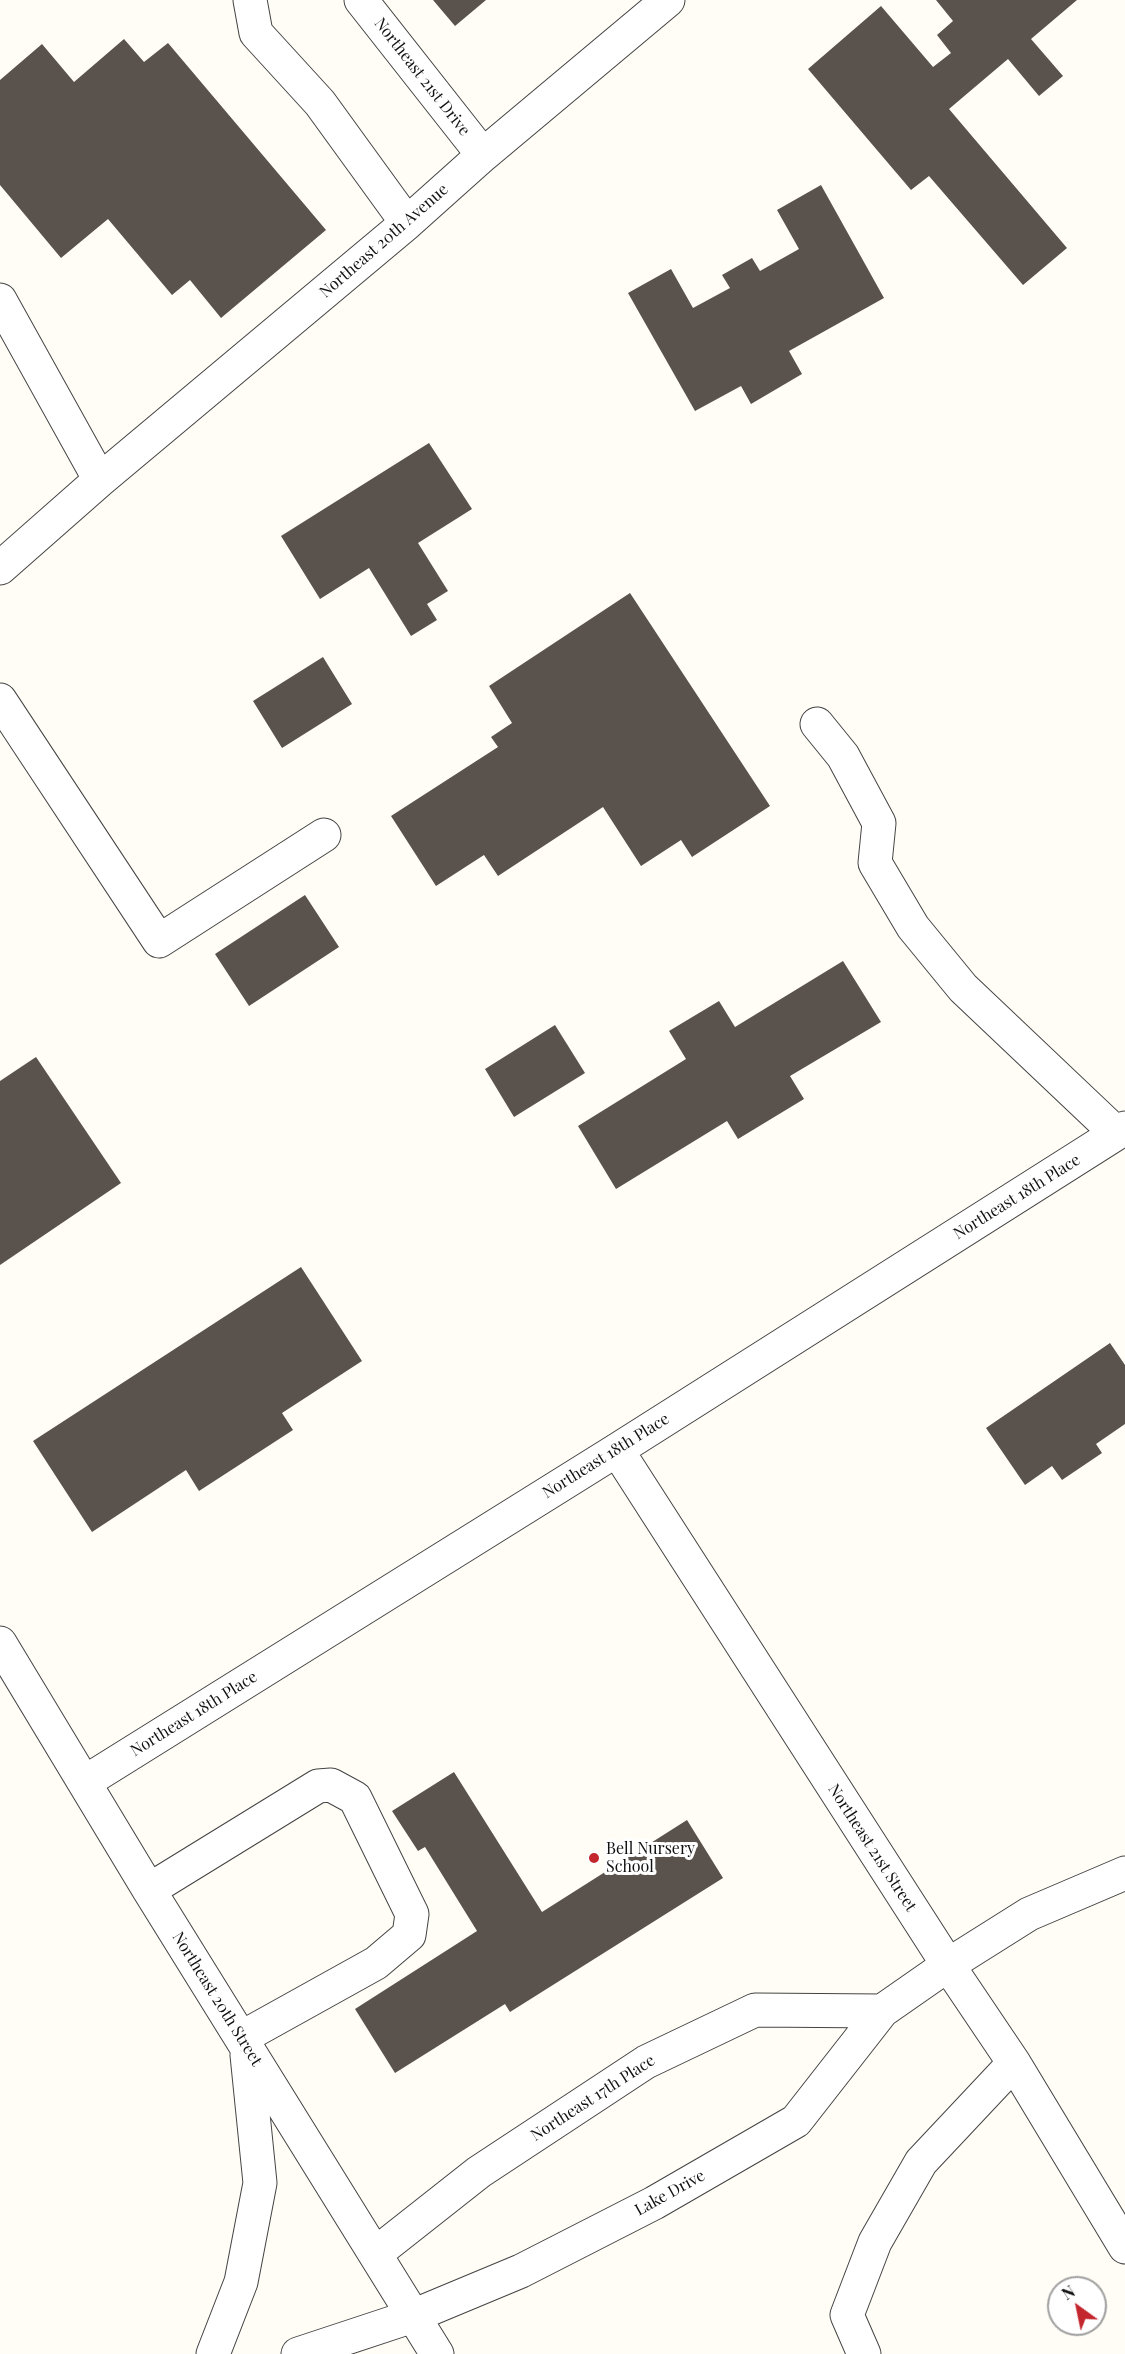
<!DOCTYPE html>
<html>
<head>
<meta charset="utf-8">
<style>
	body { margin:0 }
	#map { position:relative; width:1125px; height:2354px; overflow:hidden; background:#fffdf5; font-family:"Playfair Display",serif }
	canvas { display:block }
	.north { position:absolute; left:1047px; top:2276px; width:60px; height:60px; box-sizing:border-box; background:#fff; border:2px solid #a0a0a0; border-radius:50%; rotate:327deg; font-size:16px; font-weight:700; line-height:24px; text-align:center; color:#111 }
	.north::after { content:''; display:block; margin:auto; width:21px; height:27px; background:#c4262e; clip-path:polygon(50% 0,100% 100%,50% 72%,0 100%) }
</style>
</head>
<body>
<div id="map">
<canvas width="1125" height="2354"></canvas>
<div class="north">N</div>
</div>
<script>
const ctx = document.querySelector('canvas').getContext('2d');
ctx.lineJoin = 'round';
function fill(path, color) { ctx.fillStyle = color; ctx.fill(path, 'evenodd'); }
const poly = rows => new Path2D(rows.map(r => 'M' + r).join(''));
function trace(path, color, width, dash) { ctx.strokeStyle = color; ctx.lineWidth = width; ctx.lineCap = dash ? 'butt' : 'round'; ctx.setLineDash(dash || []); ctx.stroke(path); }
function label(font, color, halo, rows, align = 'center') {
  ctx.font = font + ' "Playfair Display",serif'; ctx.lineWidth = 6; ctx.setLineDash([]); ctx.textBaseline = 'middle'; ctx.strokeStyle = halo; ctx.fillStyle = color; for (const [text, x, y, turn = 0] of rows) {
    ctx.save(); ctx.translate(x, y); ctx.rotate((+turn || 0) * Math.PI / 180); ctx.textAlign = isNaN(turn) ? turn : align; if (halo) ctx.strokeText(text, 0, 0); ctx.fillText(text, 0, 0); ctx.restore();
  }
}
fill(poly([
	[433,0,486,0,455,26],
	[936,0,1077,0,1031,39,1063,76,1039,96,1008,59,949,109,1067,248,1023,285,929,176,911,190,808,69,881,6,933,67,951,53,937,35,953,21],
	[124,39,144,62,168,43,326,230,221,318,190,280,172,295,108,219,61,258,0,185,0,80,42,44,74,82],
	[821,185,884,298,789,351,802,374,751,404,741,386,695,411,628,293,671,269,693,308,730,288,722,275,752,258,760,271,799,249,777,210],
	[429,443,472,509,418,543,448,591,427,604,437,620,411,636,369,568,320,599,281,536],
	[630,593,770,806,692,857,681,840,641,866,603,807,498,876,484,855,436,886,391,816,498,747,491,737,512,723,489,686],
	[323,657,352,704,282,748,253,701],
	[305,895,339,947,249,1006,215,954],
	[843,961,881,1022,790,1076,804,1099,738,1139,727,1121,616,1189,578,1126,686,1059,669,1031,719,1001,735,1027],
	[555,1025,585,1073,514,1117,485,1069],
	[36,1057,121,1183,0,1265,0,1081],
	[301,1267,362,1361,282,1413,293,1430,199,1491,186,1470,92,1532,33,1441],
	[1110,1343,1125,1365,1125,1424,1096,1444,1102,1453,1062,1480,1052,1466,1025,1485,986,1428],
	[454,1772,542,1912,687,1820,723,1878,510,2012,505,2004,395,2073,355,2009,477,1931,425,1847,418,1851,392,1811]
]), '#5a524d');
const minor = poly([
	[250,0,256,33,320,103,407,223],
	[361,0,483,155],
	[0,300,100,480],
	[0,568,100,480,407,223,483,155,668,0],
	[0,700,159,941,324,835],
	[817,724,843,756,879,823,875,863,913,927,963,988,1116,1133],
	[617,1450,948,1965,1014,2063,1125,2247],
	[0,1643,149,1890,437,2354],
	[85,1782,617,1450,1125,1128],
	[149,1890,318,1786,331,1785,355,1798,412,1914,409,1935,376,1963,241,2038],
	[375,2254,479,2172,646,2062,755,2010,882,2011,948,1965,1029,1914,1125,1873],
	[213,2354,241,2282,260,2183,247,2055],
	[298,2354,413,2316,521,2271,654,2203,796,2121,882,2011],
	[864,2354,847,2315,875,2242,921,2162,1014,2063]
]);
trace(minor, '#444', 35);
trace(minor, '#fff', 33);
for (const [x, y, r, color] of [
	[594,1858,6,"#c4262e"]
]) { const dot = new Path2D(); dot.arc(x, y, r, 0, 2 * Math.PI); ctx.fillStyle = color; ctx.fill(dot); trace(dot, '#fff', 2); }
label('16px', '#111', '#fff', [
	["Northeast 21st Drive",422,77,52],
	["Northeast 20th Avenue",384,241,-41],
	["Northeast 18th Place",1017,1197,-32],
	["Northeast 18th Place",606,1456,-32],
	["Northeast 18th Place",194,1714,-32],
	["Northeast 21st Street",872,1848,57],
	["Northeast 20th Street",217,1999,58],
	["Northeast 17th Place",593,2098,-33],
	["Lake Drive",670,2193,-29]
]);
label('16px', '#111', '#fff', [
	["Bell Nursery",606,1849],
	["School",606,1867]
], 'left');
</script>
</body>
</html>
